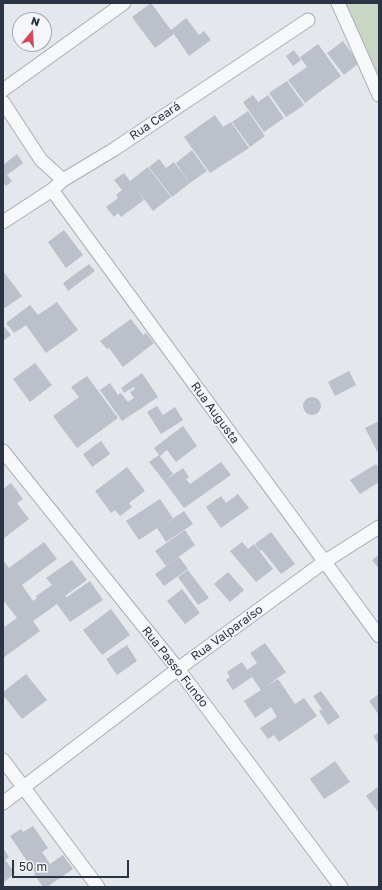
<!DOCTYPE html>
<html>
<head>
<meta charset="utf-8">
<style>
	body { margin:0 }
	#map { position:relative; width:382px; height:890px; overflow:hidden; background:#e4e7ec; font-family:"Golos Text",sans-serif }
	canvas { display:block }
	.frame { position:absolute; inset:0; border:4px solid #2b3445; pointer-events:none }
	.north { position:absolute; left:12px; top:12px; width:40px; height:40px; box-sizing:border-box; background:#f4f6f9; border:1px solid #a4a8b1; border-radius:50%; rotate:18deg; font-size:11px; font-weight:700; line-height:16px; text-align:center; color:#2b3445 }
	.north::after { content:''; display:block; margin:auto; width:14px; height:18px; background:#d1495b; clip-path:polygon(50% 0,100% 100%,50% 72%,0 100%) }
	.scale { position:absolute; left:12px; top:860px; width:117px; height:18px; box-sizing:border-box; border:2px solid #2b3445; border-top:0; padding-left:5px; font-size:12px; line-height:14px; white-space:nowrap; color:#2b3445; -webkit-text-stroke:3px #f4f6f9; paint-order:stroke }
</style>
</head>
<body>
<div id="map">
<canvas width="382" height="890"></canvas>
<div class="frame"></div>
<div class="north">N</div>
<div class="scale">50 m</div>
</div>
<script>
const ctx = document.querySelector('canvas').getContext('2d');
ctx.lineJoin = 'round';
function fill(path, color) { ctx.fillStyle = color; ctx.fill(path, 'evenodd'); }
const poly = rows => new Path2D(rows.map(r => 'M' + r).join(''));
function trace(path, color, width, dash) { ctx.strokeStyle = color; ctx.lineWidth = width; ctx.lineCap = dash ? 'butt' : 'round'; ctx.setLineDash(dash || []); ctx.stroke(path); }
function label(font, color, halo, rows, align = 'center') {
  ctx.font = font + ' "Golos Text",sans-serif'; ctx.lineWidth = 3.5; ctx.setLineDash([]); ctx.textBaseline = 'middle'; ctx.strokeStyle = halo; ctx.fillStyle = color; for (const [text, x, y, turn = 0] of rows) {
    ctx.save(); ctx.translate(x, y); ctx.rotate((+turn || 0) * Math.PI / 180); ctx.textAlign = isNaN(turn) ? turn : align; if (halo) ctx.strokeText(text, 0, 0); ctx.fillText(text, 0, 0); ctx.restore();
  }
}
fill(poly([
	[335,3,379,3,379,105,364,69,348,45]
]), '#c9d6c5');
fill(poly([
	[151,3,171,30,186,18,199,35,204,31,211,40,189,56,174,34,155,48,132,17],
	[343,41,359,63,344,75,327,53],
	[318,44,341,76,305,103,288,80,307,67,300,57],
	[294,50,301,60,293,66,286,56],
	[287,81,304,105,286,117,269,93],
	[253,95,258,102,268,95,284,118,264,132,243,102],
	[248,111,265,136,250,147,232,122],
	[215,115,223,127,231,122,249,148,210,173,184,137],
	[192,150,207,171,190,183,176,163],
	[17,154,23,163,7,175,12,181,6,186,3,182,3,165],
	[159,159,166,168,174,162,190,183,172,197,149,167],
	[148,167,171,197,153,211,136,188,144,200,121,217,118,213,114,217,106,207,118,198,116,195,122,190,114,180,124,173,130,181],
	[64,230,83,255,66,268,48,242],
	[89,264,95,271,68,291,63,283],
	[3,271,22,296,5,308,3,305],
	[57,302,78,330,46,353,26,325,14,333,6,323,30,305,38,315],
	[131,319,143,335,146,333,154,343,123,367,109,348,107,349,100,341],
	[3,325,11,335,3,341],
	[35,363,52,385,30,402,13,379],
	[349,371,356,385,335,396,328,382],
	[142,373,158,397,122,421,100,390,110,383,118,395,121,393,128,402,134,398,130,392,135,389,134,387,124,393,121,388],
	[87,376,118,418,77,448,53,416,79,397,71,387],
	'303 406a9 9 0 1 1 18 0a9 9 0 1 1-18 0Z',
	[157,406,163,415,175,407,183,420,161,434,147,412],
	[379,421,379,455,365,428],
	[183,426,197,446,176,462,167,450,160,456,154,448],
	[101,441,110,454,92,467,83,454],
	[159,455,173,474,164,481,149,462],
	[221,462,231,475,184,508,164,481,183,468,189,477,186,479,190,484],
	[376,464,379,468,379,482,360,494,350,480],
	[127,467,145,491,129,503,132,507,120,516,115,510,111,513,95,491],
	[11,483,23,499,17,503,29,519,3,539,3,489],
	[238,494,249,508,221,528,206,507,221,496,226,503],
	[160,499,173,518,159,528,184,511,193,524,166,542,157,528,139,540,126,521],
	[185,530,195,545,166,566,155,551],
	[271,532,295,564,281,574,262,550,260,551,255,544],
	[44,542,57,559,22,585,33,601,37,598,36,596,52,585,46,578,72,560,87,580,65,596,67,597,90,581,103,600,70,622,57,604,33,621,40,631,3,658,3,628,17,618,3,600,3,560,9,568],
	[242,542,248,549,254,544,273,569,256,582,230,551],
	[379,555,379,569,372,560],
	[179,557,188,569,164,586,155,574],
	[188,570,209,598,198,605,178,577],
	[228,572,244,590,230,602,214,584],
	[182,589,200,613,185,624,167,601],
	[111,609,130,635,102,655,83,630],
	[265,643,286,672,265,687,278,679,295,704,304,698,317,716,279,742,274,735,268,739,260,728,277,717,271,707,255,718,244,701,261,690,252,677,233,690,226,680,230,677,227,672,242,662,247,670,257,663,250,653],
	[127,645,137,661,117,675,106,659],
	[26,674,47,700,22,719,3,695,3,692],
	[321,691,340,717,328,725,319,711,322,709,313,696],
	[379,694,379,715,369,701],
	[379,732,379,745,373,736],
	[335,761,350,782,324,799,310,779],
	[379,786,379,813,366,796],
	[33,826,48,848,42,852,50,864,63,855,73,869,47,887,43,887,34,874,40,870,35,873,10,836,21,829,23,832],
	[3,848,9,857,5,860,15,873,3,883]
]), '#bbc0ca');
const street = poly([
	[338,3,379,95],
	[3,90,124,3],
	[3,102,41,160,63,180],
	[52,190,379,636],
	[3,222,52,190,63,180,113,150,308,20],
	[3,451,178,669,341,887],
	[3,760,98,887],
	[3,803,178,669,324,562,379,527]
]);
trace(street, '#a9aeb7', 15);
trace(street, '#f7f8fa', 13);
label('12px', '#2b3445', '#f4f6f9', [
	["Rua Ceará",155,121,-34],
	["Rua Augusta",215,413,54],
	["Rua Valparaíso",227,633,-36],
	["Rua Passo Fundo",175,667,52]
]);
</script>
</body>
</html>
